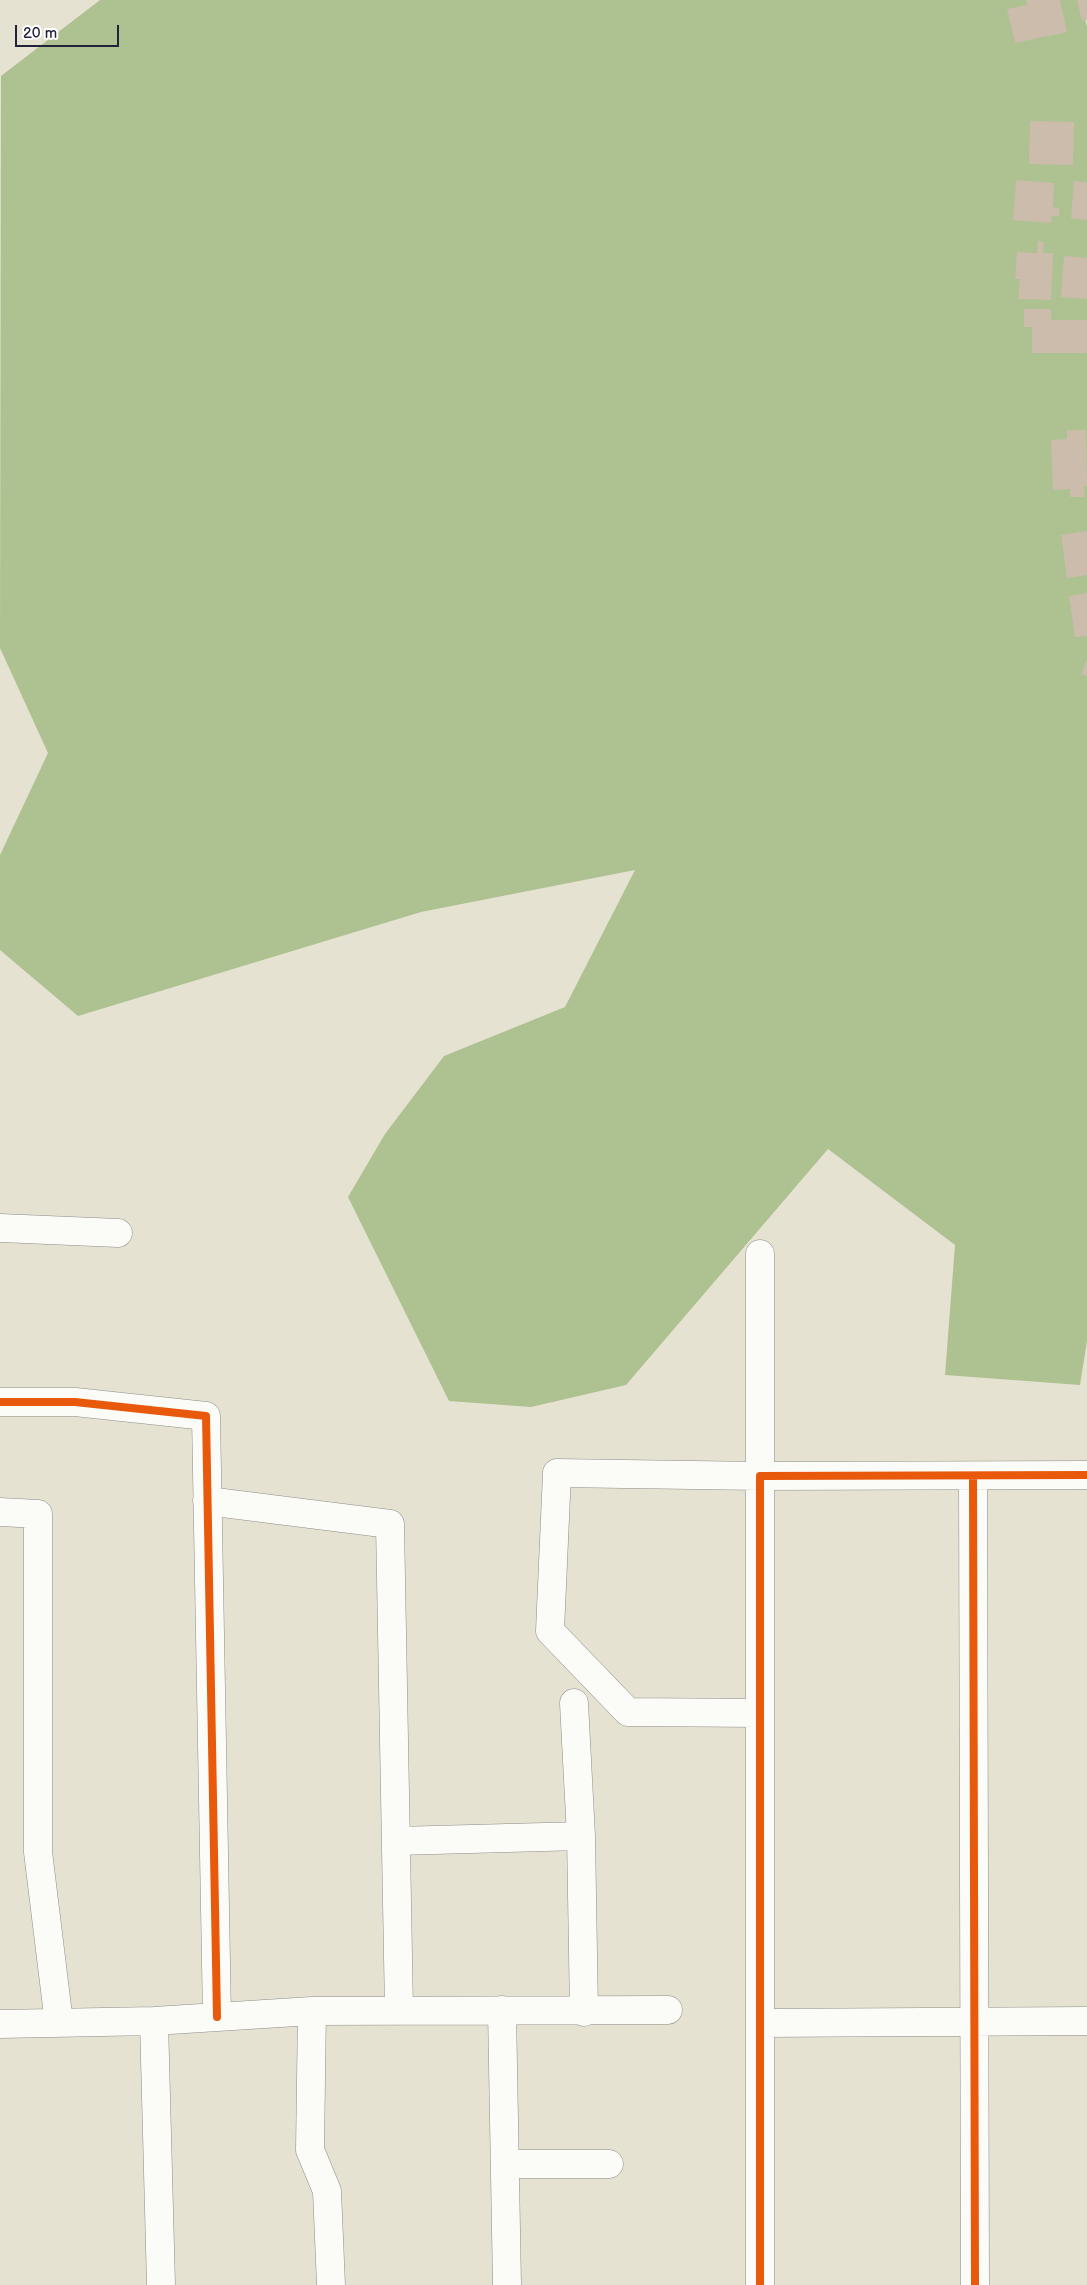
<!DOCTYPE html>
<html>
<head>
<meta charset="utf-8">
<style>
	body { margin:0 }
	#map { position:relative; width:1087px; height:2285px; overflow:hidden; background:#e6e2d2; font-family:"Balsamiq Sans",sans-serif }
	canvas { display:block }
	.scale { position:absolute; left:15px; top:25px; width:104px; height:22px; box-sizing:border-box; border:2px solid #22223b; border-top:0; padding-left:6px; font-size:15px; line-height:18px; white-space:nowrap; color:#22223b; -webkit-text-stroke:4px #fff; paint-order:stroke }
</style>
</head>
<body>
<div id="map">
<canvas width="1087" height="2285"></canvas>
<div class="scale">20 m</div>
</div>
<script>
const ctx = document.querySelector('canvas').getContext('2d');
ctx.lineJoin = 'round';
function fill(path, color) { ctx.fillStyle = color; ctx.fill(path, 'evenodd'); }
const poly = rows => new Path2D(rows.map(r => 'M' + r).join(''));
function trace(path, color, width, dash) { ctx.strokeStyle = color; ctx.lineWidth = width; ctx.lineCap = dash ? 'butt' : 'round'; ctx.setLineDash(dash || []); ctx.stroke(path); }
fill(poly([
	[100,0,1081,0,1087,27,1087,1341,1080,1385,945,1375,955,1245,828,1149,626,1385,531,1407,449,1401,348,1197,385,1134,444,1056,565,1007,635,870,421,912,78,1016,0,950,0,855,48,753,0,648,1,76]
]), '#aec191');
fill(poly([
	[1026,0,1060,0,1067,32,1015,43,1007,9,1027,5],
	[1077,0,1087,0,1087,20,1082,21],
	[1030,121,1074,122,1073,165,1029,164],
	[1016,180,1054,183,1053,207,1059,208,1059,216,1052,216,1051,223,1013,220],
	[1074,181,1087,182,1087,220,1071,218],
	[1038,241,1044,242,1043,253,1053,253,1051,300,1018,299,1020,279,1015,279,1017,252,1037,253],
	[1064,256,1087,258,1087,299,1061,297],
	[1024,309,1051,309,1051,320,1087,320,1087,353,1032,353,1032,327,1024,327],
	[1067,430,1086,430,1087,486,1084,486,1085,497,1070,497,1070,489,1053,490,1051,440,1067,439],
	[1087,531,1087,575,1067,578,1061,535],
	[1087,593,1087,636,1075,637,1069,596],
	[1087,660,1087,676,1081,674]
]), '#ccbcac');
const minor = poly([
	[0,1228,118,1233],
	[760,1254,760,1476,557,1473,550,1631,628,1712,760,1713],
	[0,1402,75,1402,206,1416,217,2017],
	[973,1476,975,2285],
	[207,1501,390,1524,399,2010],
	[0,1512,38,1514,38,1852,59,2023],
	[574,1703,581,1836,584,2012],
	[397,1841,581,1836],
	[502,2010,507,2285],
	[312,2011,310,2150,327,2191,331,2285],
	[154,2021,161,2285],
	[761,2023,1087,2021],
	[0,2024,154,2021,312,2011,668,2010],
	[505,2164,609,2164],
	[760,2285,760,1476,1087,1475]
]);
trace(minor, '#8e8c88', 29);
trace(minor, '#fbfbf8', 28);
trace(poly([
	[0,1402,75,1402,206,1416,217,2017],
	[973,1476,975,2285],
	[760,2285,760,1476,1087,1475]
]), '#e8590c', 8);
</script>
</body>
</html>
